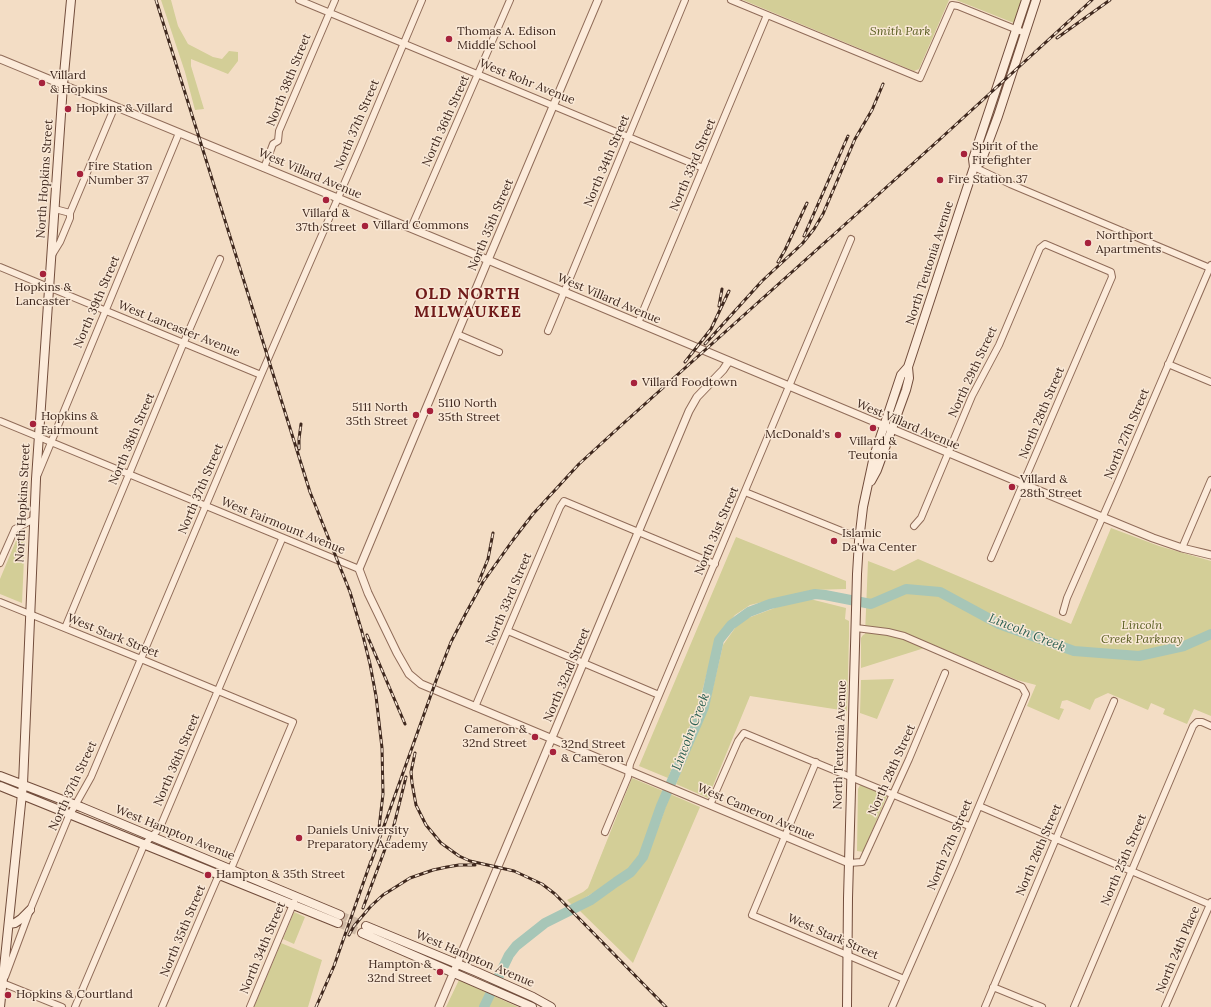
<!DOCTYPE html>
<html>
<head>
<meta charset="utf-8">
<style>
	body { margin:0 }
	canvas { display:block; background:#f3ddc5 }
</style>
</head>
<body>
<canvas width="1211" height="1007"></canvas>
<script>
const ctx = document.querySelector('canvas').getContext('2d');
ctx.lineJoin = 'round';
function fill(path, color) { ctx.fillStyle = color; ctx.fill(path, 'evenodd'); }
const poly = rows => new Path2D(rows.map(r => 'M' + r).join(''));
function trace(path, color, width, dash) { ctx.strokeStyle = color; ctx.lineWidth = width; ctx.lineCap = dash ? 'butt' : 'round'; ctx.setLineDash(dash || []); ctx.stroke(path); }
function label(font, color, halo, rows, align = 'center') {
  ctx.font = font + ' Lora,serif'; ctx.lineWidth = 3; ctx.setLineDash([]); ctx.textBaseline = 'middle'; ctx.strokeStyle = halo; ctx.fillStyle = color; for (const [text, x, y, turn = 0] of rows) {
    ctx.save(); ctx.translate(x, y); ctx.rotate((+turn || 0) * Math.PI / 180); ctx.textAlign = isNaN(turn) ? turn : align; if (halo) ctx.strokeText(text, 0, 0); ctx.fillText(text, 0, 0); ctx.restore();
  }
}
fill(poly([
	[161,0,171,0,178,26,188,44,213,57,222,59,229,51,238,52,238,61,228,74,191,59,191,66,204,109,195,110,185,72],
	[743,0,949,0,919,69,914,71],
	[956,0,1021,0,1014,23],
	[1111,528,1159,546,1211,561,1211,716,1194,709,1187,724,1163,714,1165,709,1151,703,1148,710,1108,693,1095,699,1090,710,1067,700,1062,701,1060,708,1064,709,1059,720,1027,706,1036,685,1017,680,934,645,861,668,861,638,863,635,865,634,868,561,894,571,918,559,1071,624],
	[18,536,25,536,22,603,0,594,0,579],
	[736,537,846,581,846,589,812,590,750,605,735,615,716,638,697,711,682,742,668,778,639,766],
	[810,599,846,608,845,619,849,621,849,636,847,711,750,696,708,798,676,784,709,705,723,645,740,621,780,606],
	[894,679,877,719,860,713,861,680],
	[632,778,663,791,640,854,625,874,612,882,572,905,567,900,583,892,588,888],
	[860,785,864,785,887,796,863,852,857,851,858,789],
	[670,794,700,807,633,963,580,911,630,878,641,866,660,823],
	[294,912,305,917,294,944,283,939],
	[281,943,322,960,308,1007,254,1007],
	[459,980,518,1007,446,1007]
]), '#d3ce97');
trace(poly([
	[484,1007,509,955,516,946,545,923,591,900,616,882,631,872,643,857,661,806,704,707,719,640,731,625,749,612,770,604,815,594,825,595,871,604,906,589,940,592,999,624,1074,651,1139,656,1184,646,1211,634]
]), '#a7c6b7', 10);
trace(poly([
	[340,915,366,926],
	[338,923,362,933]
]), '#cfb9a4', 8, [8, 4]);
const minor = poly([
	[299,0,703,168],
	[731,0,920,78,952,5,958,6,1025,33],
	[974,167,1010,184,1210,268],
	[264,168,273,144,278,141,279,131,335,0],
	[55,209,70,213],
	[411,228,510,0],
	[52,255,60,242,70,218,70,213,115,106],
	[0,267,261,375],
	[638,323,767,15],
	[548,331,685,0],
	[457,334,499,352],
	[1168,364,1211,382],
	[0,421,359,569],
	[38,474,179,133],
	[745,492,849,534,860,536],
	[914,526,921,518,972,396,999,345,1040,248,1045,244,1111,272,1112,277,991,558],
	[1182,548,1211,480],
	[0,563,15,529,34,519],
	[0,602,141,659,293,722,231,869,217,879,162,1007],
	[1063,612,1067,598,1118,482,1211,265],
	[65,628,184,342,220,259],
	[856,628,888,632,904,636,1022,687,1026,694,955,863,892,1007],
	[508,631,659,695],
	[475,707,560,507,564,501,715,564],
	[816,762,752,915,904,979],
	[710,805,738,741,744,733,969,826],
	[979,806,1211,905],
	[605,832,628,777,630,764,851,239],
	[849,863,862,862,909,759,945,673],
	[5,977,30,910,68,818,91,777,261,375,361,145,422,0],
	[0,982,62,1007],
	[993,987,1042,1007],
	[75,1007,144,845,156,832,161,825,282,539],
	[250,1007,294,902],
	[985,1007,1114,701],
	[1074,1007,1193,726,1197,722,1202,722,1211,726],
	[1165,1007,1211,902]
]);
const tertiary = poly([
	[598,0,488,260,359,569,368,593,397,653,409,674,421,684,849,863],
	[0,59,488,260,1102,517,1153,538,1182,548,1211,555],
	[439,1007,689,411,697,397,723,370,729,361]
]);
const secondary = poly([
	[974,167,981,162,998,116,1036,0],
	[871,481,877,470,906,390,909,378,908,367],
	[0,776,81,807,340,915],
	[0,786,338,923],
	[9,924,15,923,21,919,30,910],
	[366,926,477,972,533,997,551,1007],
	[362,933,532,1007],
	[0,1007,23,784,36,479,63,85,71,0],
	[847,1007,848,898,857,574,859,541,863,507,874,456,901,375,908,367,974,167,973,159,1026,0]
]);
trace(minor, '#906c59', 8);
trace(tertiary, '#906c59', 9);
trace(secondary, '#724d3c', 10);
trace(minor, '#fcebda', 6);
trace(tertiary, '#fcebda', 7);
trace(secondary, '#fcebda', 8);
const rail = poly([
	[156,0,310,492,350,592,362,632,370,664,376,696,382,748,383,794,379,828],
	[1057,38,1110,0],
	[804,236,848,136],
	[778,262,785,250,807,203],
	[719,306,722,289],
	[705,344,762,281,802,244,814,229,823,214,855,139,872,110,883,84],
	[685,362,711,329,729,291],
	[299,449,299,439,301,424],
	[479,581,488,559,493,533],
	[367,635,405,724],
	[415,753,411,772,412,783,416,805,426,825,441,843,459,856,470,861,514,871,542,884,555,894,666,1007],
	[370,865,437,678,451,642,466,613,483,582,513,540,533,514,579,464,626,421,939,140,1092,0],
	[363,908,394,825,406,777],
	[349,935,354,926,371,906,383,895,410,878,433,870,447,867,459,865,475,865],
	[316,1007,334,966,371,861]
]);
trace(rail, '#3f281e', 3);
trace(rail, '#f9e8d6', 1.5, [4.5]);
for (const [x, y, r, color] of [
	[449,39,4,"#a6223c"],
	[42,83,4,"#a6223c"],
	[68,109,4,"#a6223c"],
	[964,154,4,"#a6223c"],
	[80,174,4,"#a6223c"],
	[940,180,4,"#a6223c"],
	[326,200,4,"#a6223c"],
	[365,226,4,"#a6223c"],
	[1088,243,4,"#a6223c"],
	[43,274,4,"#a6223c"],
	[634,383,4,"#a6223c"],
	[430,411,4,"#a6223c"],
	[416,415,4,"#a6223c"],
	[33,424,4,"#a6223c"],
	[873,428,4,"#a6223c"],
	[838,435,4,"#a6223c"],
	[1012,487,4,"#a6223c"],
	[834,541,4,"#a6223c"],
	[535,737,4,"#a6223c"],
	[553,752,4,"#a6223c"],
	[299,838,4,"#a6223c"],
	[208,875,4,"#a6223c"],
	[440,972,4,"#a6223c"],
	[8,995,4,"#a6223c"]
]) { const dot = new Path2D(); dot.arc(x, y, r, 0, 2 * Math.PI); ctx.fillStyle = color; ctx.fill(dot); trace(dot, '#f9e8d6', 1.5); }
label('12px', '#3f281e', '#f9e8d6', [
	["Thomas A. Edison",457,32],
	["Middle School",457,46],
	["Villard",50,76],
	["& Hopkins",50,90],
	["Hopkins & Villard",76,109],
	["Spirit of the",972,147],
	["Firefighter",972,161],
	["Fire Station",88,167],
	["Number 37",88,181],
	["Fire Station 37",948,180],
	["Villard &",326,214,"center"],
	["37th Street",326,228,"center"],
	["Villard Commons",373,226],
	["Northport",1096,236],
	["Apartments",1096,250],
	["Hopkins &",43,288,"center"],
	["Lancaster",43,302,"center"],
	["Villard Foodtown",642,383],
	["5110 North",438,404],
	["35th Street",438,418],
	["5111 North",408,408,"right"],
	["35th Street",408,422,"right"],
	["Hopkins &",41,417],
	["Fairmount",41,431],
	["McDonald's",830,435,"right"],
	["Villard &",873,442,"center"],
	["Teutonia",873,456,"center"],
	["Villard &",1020,480],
	["28th Street",1020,494],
	["Islamic",842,534],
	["Da'wa Center",842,548],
	["Cameron &",527,730,"right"],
	["32nd Street",527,744,"right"],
	["32nd Street",561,745],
	["& Cameron",561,759],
	["Daniels University",307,831],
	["Preparatory Academy",307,845],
	["Hampton & 35th Street",216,875],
	["Hampton &",432,965,"right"],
	["32nd Street",432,979,"right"],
	["Hopkins & Courtland",16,995]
], 'left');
label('italic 12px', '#5a5e22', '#f9e8d6', [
	["Smith Park",900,32],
	["Lincoln",1142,626],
	["Creek Parkway",1142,640]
]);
label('12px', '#3f281e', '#f9e8d6', [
	["North 38th Street",289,80,-68],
	["West Rohr Avenue",527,82,22],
	["North 36th Street",446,121,-66],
	["North 37th Street",357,125,-67],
	["North 34th Street",607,161,-67],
	["North 33rd Street",693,165,-67],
	["West Villard Avenue",310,174,23],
	["North Hopkins Street",45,179,-86],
	["North 35th Street",491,225,-67],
	["North Teutonia Avenue",930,263,-72],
	["West Villard Avenue",609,299,23],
	["North 39th Street",97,302,-67],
	["West Lancaster Avenue",179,329,22],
	["North 29th Street",973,372,-65],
	["North 28th Street",1042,413,-67],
	["West Villard Avenue",908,425,23],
	["North 27th Street",1127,434,-67],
	["North 38th Street",132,439,-67],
	["North 37th Street",201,489,-67],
	["North Hopkins Street",23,503,-87],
	["West Fairmount Avenue",283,526,22],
	["North 31st Street",717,531,-67],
	["North 33rd Street",509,599,-67],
	["West Stark Street",113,636,22],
	["North 32nd Street",567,675,-67],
	["North Teutonia Avenue",840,745,-88],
	["North 36th Street",177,760,-67],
	["North 28th Street",892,770,-66],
	["North 37th Street",73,786,-65],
	["West Cameron Avenue",756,812,23],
	["West Hampton Avenue",175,833,22],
	["North 27th Street",950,845,-67],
	["North 26th Street",1039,850,-67],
	["North 25th Street",1124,860,-67],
	["North 35th Street",183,931,-67],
	["West Stark Street",833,937,23],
	["North 34th Street",263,948,-67],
	["North 24th Place",1178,950,-67],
	["West Hampton Avenue",475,959,23]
]);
label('italic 13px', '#2c6053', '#f9e8d6', [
	["Lincoln Creek",1027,633,22],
	["Lincoln Creek",691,732,-69]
]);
ctx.letterSpacing = '1px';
label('bold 16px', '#701a19', '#f9e8d6', [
	["OLD NORTH",468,294],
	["MILWAUKEE",468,312]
]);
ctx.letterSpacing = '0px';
</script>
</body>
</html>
